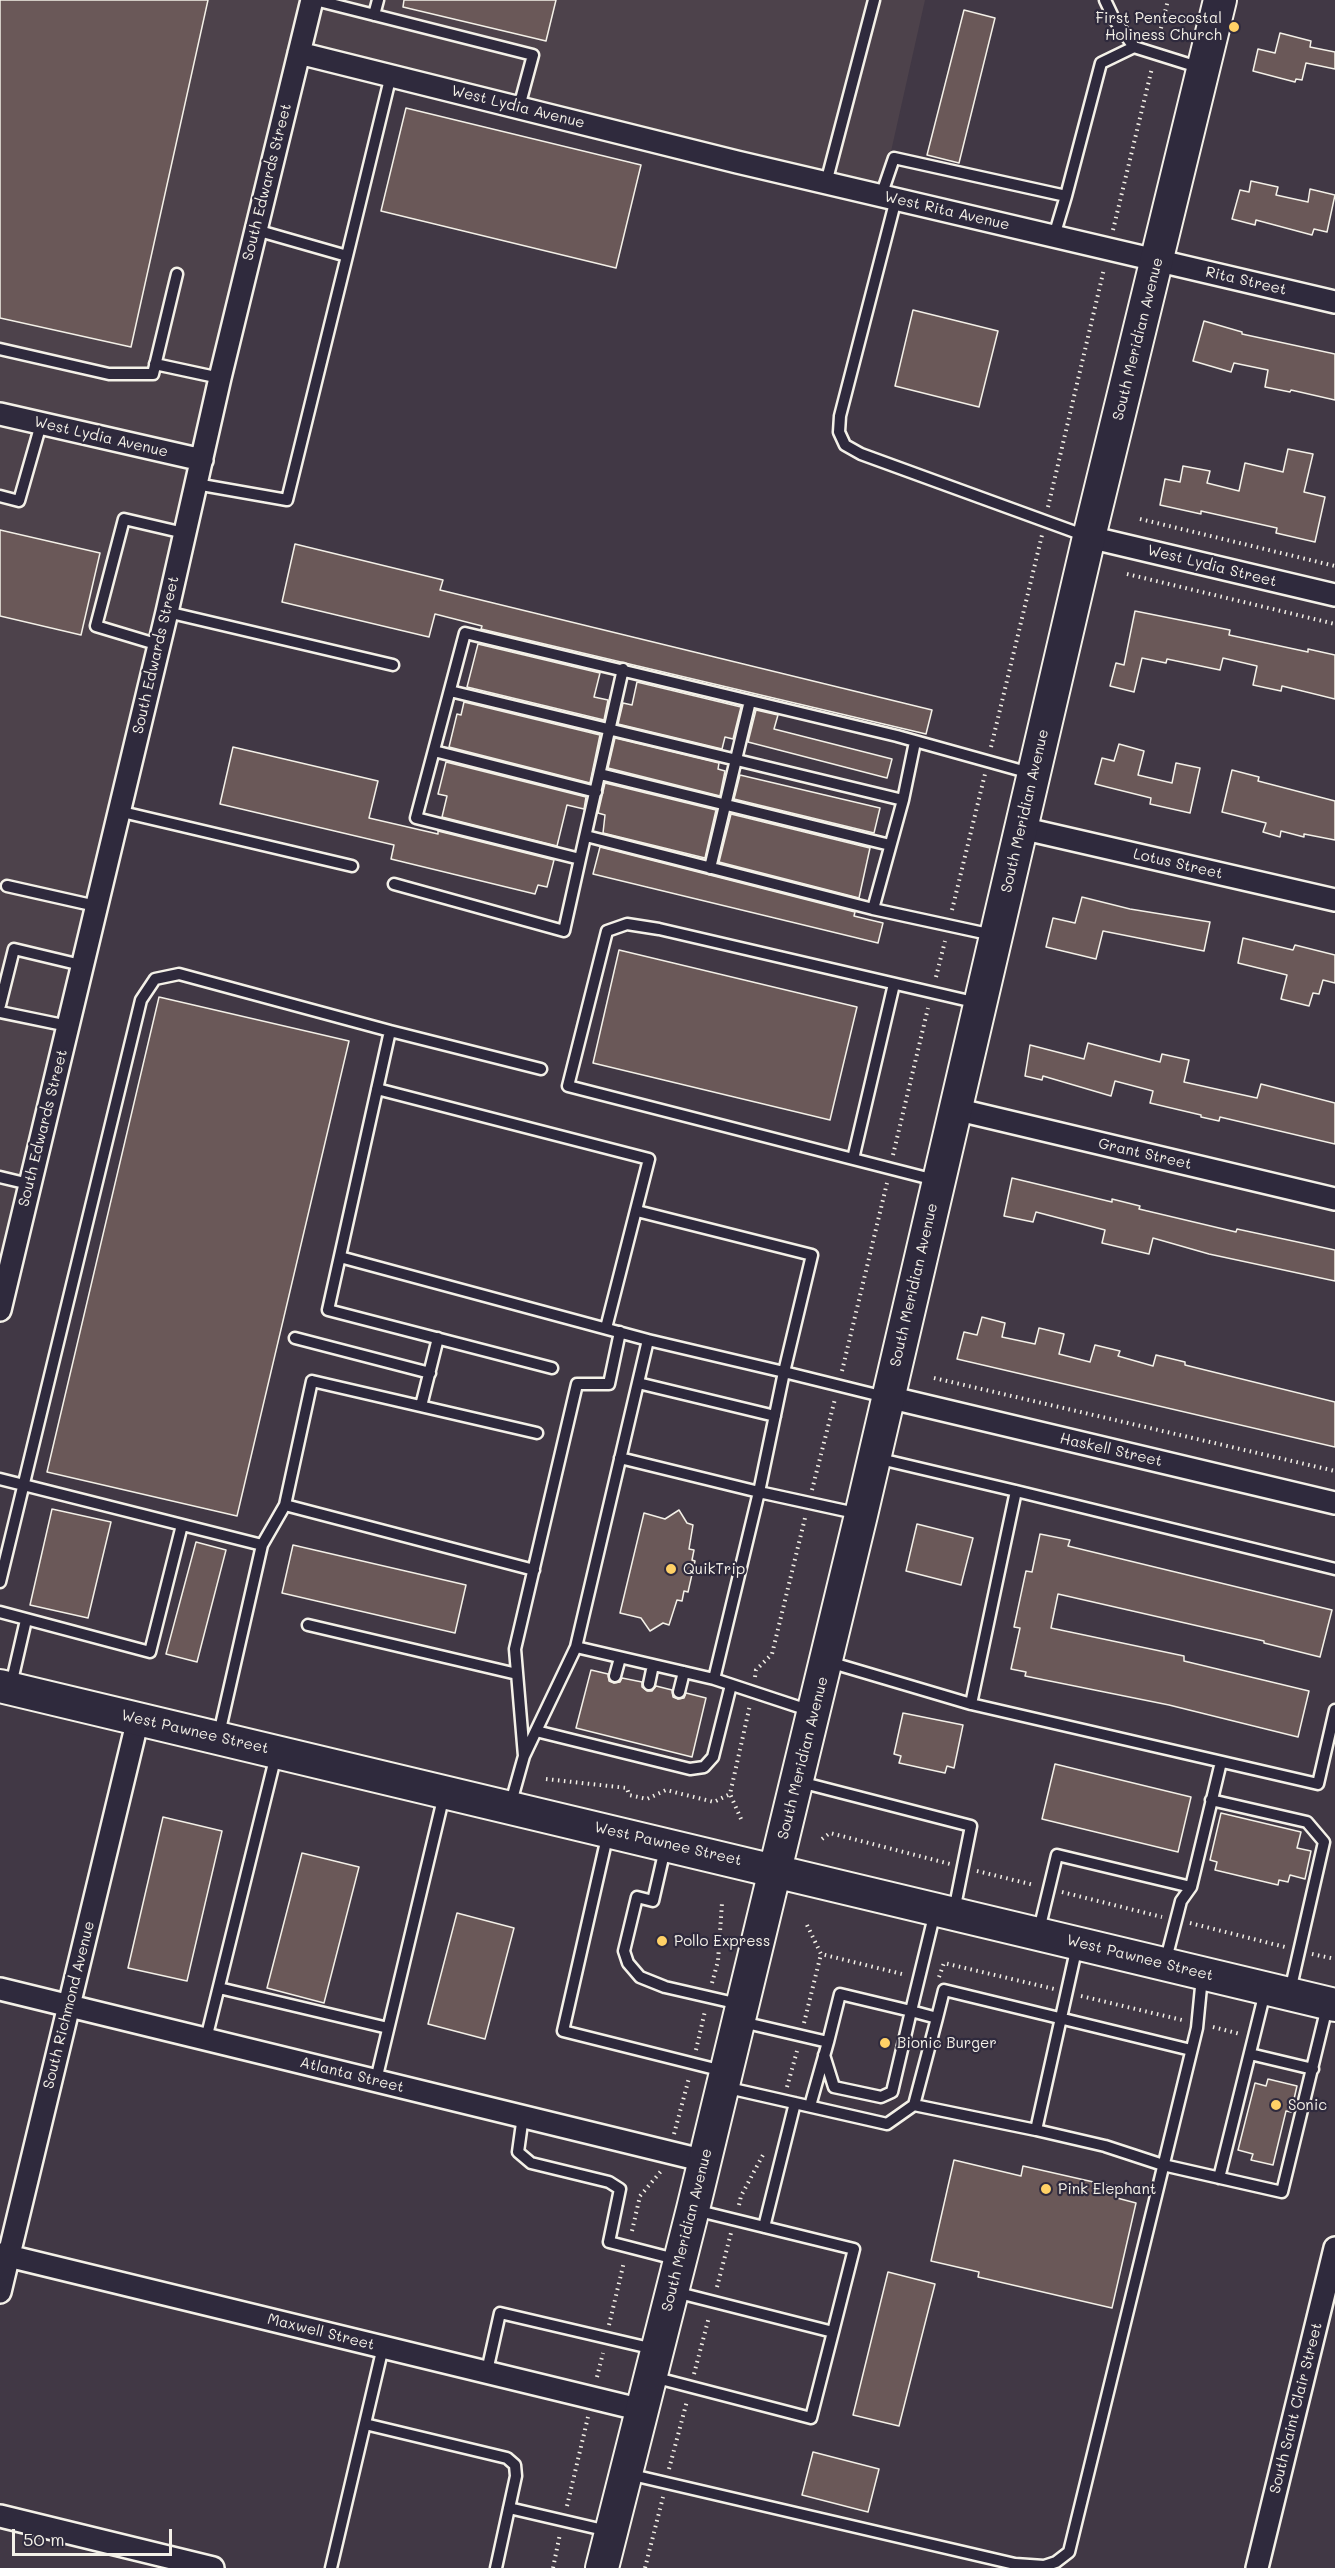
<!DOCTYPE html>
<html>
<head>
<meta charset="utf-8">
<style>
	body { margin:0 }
	#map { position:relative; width:1335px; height:2568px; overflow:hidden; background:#413845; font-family:Mali,sans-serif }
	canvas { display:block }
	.scale { position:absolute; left:12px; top:2529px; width:160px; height:27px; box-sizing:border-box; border:3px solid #f4f1e8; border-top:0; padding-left:8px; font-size:18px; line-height:21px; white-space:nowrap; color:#f4f1e8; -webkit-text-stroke:4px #2f2a3d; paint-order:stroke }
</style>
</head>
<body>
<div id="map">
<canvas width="1335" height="2568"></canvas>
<div class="scale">50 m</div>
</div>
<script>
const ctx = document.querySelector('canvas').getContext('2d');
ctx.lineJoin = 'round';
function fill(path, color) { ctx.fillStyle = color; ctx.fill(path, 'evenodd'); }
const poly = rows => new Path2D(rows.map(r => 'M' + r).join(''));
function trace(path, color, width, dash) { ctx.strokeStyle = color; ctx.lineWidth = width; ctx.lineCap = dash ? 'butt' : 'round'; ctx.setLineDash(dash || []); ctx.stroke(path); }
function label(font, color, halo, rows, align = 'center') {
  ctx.font = font + ' Mali,sans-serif'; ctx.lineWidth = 4.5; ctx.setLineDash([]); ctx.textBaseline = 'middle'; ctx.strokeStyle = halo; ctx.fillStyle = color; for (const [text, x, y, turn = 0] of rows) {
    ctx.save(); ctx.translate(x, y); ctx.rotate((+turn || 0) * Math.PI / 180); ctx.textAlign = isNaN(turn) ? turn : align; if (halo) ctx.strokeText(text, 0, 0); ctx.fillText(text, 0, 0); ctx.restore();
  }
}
fill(poly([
	[0,0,925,0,881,196,299,53,0,1305]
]), '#4d424b');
const building = poly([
	[0,0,208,0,131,347,0,318,0,0],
	[404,0,556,0,546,41,403,7,404,0],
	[964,10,995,18,959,163,927,155,964,10],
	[1280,33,1311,41,1310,47,1335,52,1335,69,1306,63,1302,80,1296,79,1295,82,1253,71,1258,49,1275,53,1280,33],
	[406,108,641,165,616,268,381,211,406,108],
	[1251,181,1278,187,1276,195,1308,202,1310,189,1335,195,1327,232,1314,229,1312,235,1256,220,1255,225,1232,219,1240,190,1249,192,1251,181],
	[913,310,998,331,979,407,895,386,913,310],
	[1204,321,1242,332,1242,334,1335,354,1335,400,1291,390,1290,392,1265,387,1268,370,1234,363,1231,372,1193,361,1204,321],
	[1288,449,1313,454,1304,492,1325,497,1315,542,1276,533,1277,528,1201,511,1201,514,1160,505,1165,479,1180,482,1183,466,1210,471,1207,483,1239,491,1245,463,1283,472,1288,449],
	[0,530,100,553,81,635,0,616,0,530],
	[295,544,443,580,440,590,932,710,926,734,481,629,482,626,435,614,429,637,282,602,295,544],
	[1135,611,1230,630,1229,635,1308,652,1308,649,1335,655,1335,699,1282,686,1281,691,1253,685,1257,666,1223,658,1220,670,1167,659,1166,663,1142,658,1134,692,1110,686,1116,663,1124,665,1135,611],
	[478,644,600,673,594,697,608,700,604,720,467,687,478,644],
	[637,682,741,707,733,739,725,737,722,749,618,724,623,703,632,705,637,682],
	[464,702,600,735,590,783,449,747,457,714,461,715,464,702],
	[756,710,778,715,774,729,892,759,887,778,748,742,756,710],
	[615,738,719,763,718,769,725,771,720,796,608,768,615,738],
	[1119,744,1144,751,1138,775,1172,783,1176,763,1200,768,1190,813,1150,804,1151,798,1095,784,1102,758,1114,761,1119,744],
	[233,747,378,781,369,818,438,834,438,831,554,860,547,887,538,885,535,894,391,859,394,845,220,804,233,747],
	[446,762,586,797,584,809,567,805,557,846,442,817,447,796,438,794,446,762],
	[1232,770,1259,777,1258,781,1335,801,1335,840,1304,834,1304,837,1281,831,1280,837,1263,832,1266,823,1222,812,1232,770],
	[740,775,880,808,874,833,734,799,740,775],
	[605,783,716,810,705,858,603,833,605,815,598,813,605,783],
	[731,814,870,848,859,898,719,862,731,814],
	[600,847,855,912,854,916,883,923,878,943,593,874,600,847],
	[1082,897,1130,909,1210,922,1204,951,1103,931,1096,959,1046,947,1053,918,1075,923,1082,897],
	[1243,938,1293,950,1295,945,1335,955,1335,983,1323,980,1319,994,1313,993,1309,1006,1281,999,1287,975,1238,963,1243,938],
	[619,950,857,1007,830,1120,593,1063,619,950],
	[159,997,349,1041,237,1516,47,1472,159,997],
	[1088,1043,1160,1062,1162,1054,1189,1060,1184,1082,1257,1098,1261,1084,1335,1103,1335,1144,1220,1117,1219,1121,1201,1117,1201,1115,1150,1103,1153,1091,1115,1081,1111,1096,1043,1076,1042,1080,1025,1076,1030,1045,1084,1059,1088,1043],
	[1012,1178,1112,1202,1112,1199,1140,1206,1139,1209,1236,1232,1237,1229,1335,1250,1335,1281,1209,1254,1153,1238,1149,1254,1102,1243,1105,1230,1036,1212,1033,1222,1004,1216,1012,1178],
	[982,1317,1005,1323,1002,1337,1035,1344,1039,1328,1064,1334,1059,1354,1090,1362,1095,1345,1120,1351,1118,1356,1153,1366,1156,1355,1185,1362,1185,1365,1335,1402,1335,1447,957,1359,964,1332,977,1335,982,1317],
	[52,1509,111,1522,88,1618,30,1605,52,1509],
	[679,1510,687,1523,693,1525,689,1549,694,1550,692,1560,695,1561,688,1592,684,1591,682,1601,677,1600,669,1625,663,1623,650,1631,641,1618,620,1613,644,1513,665,1519,679,1510],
	[917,1524,973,1538,961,1585,906,1571,917,1524],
	[1040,1534,1070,1540,1068,1546,1332,1610,1320,1657,1264,1643,1264,1641,1058,1594,1051,1628,1184,1656,1184,1661,1309,1691,1298,1737,1169,1705,1025,1676,1026,1672,1011,1669,1020,1628,1014,1627,1026,1571,1032,1572,1040,1534],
	[196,1542,226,1550,197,1662,166,1654,196,1542],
	[293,1545,466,1585,455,1633,282,1593,293,1545],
	[591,1670,608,1674,609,1681,614,1683,620,1682,622,1678,642,1682,642,1687,647,1691,652,1691,656,1686,672,1690,673,1697,678,1699,684,1698,686,1693,706,1698,692,1757,576,1728,591,1670],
	[903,1713,963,1725,954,1768,947,1766,945,1773,899,1763,901,1756,894,1754,903,1713],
	[1055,1764,1191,1797,1178,1852,1042,1819,1055,1764],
	[1221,1813,1301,1832,1297,1848,1311,1851,1305,1879,1290,1875,1288,1882,1279,1880,1278,1885,1215,1870,1217,1862,1210,1860,1221,1813],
	[163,1817,222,1831,187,1981,128,1968,163,1817],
	[302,1853,359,1867,324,2003,267,1988,302,1853],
	[457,1913,514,1928,485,2039,428,2024,457,1913],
	[1268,2079,1297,2086,1291,2112,1286,2111,1273,2165,1251,2160,1253,2154,1238,2150,1255,2083,1266,2086,1268,2079],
	[954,2160,1021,2176,1023,2166,1120,2188,1117,2198,1136,2203,1112,2308,978,2277,979,2272,931,2261,954,2160],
	[888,2272,935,2284,899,2426,853,2415,888,2272],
	[813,2452,879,2469,868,2512,802,2495,813,2452]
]);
fill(building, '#6a5858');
trace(building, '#f4f1e8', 1.5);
const lane = poly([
	[315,0,533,55,519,107],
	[1105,0,1114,19,1134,47,1201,68],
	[374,15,378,0],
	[826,183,874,0],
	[881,196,894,158,1066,196,1054,236],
	[1066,196,1101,63,1134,47],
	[896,199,840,416,839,432,845,445,861,454,1086,536],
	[256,230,347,256,391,75],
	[0,349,109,374,153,374,177,274],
	[155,364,220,378],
	[196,484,287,500,347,256],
	[0,496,19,501,41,424],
	[167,612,393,665],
	[159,645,96,626,124,519,184,533],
	[450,691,903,800,915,742],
	[434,751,596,792],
	[600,774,890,845],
	[118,811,352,866],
	[586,836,873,909,903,800],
	[580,859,623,669],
	[710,868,750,701],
	[394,884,564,931,580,859,416,818,465,633,897,736,1030,773],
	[7,886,96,906],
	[873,909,993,935],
	[0,1005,14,949,81,965],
	[0,1012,68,1026],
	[541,1069,390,1031,328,1310,552,1368],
	[377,1089,649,1159,606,1328],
	[853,1159,894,984],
	[0,1177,29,1184],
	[935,1180,568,1086,607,931,627,924,659,929,978,1003],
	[340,1257,648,1340],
	[295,1338,430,1373],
	[638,1383,775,1416],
	[421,1406,438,1338],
	[620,1458,759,1492,714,1679,811,1711],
	[876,1458,1016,1491],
	[0,1479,262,1545,219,1734],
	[285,1505,534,1570],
	[860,1514,759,1492,784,1372,885,1397],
	[262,1545,285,1505,312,1381,537,1433],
	[0,1582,141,1000,155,979,179,974,390,1031],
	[0,1612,150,1652,182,1525],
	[308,1625,517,1674],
	[576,1647,648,1340,784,1372,812,1255,637,1211],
	[829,1662,971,1704,1318,1784,1335,1710],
	[615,1676,620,1658],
	[649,1684,653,1665],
	[11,1685,26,1620],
	[679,1692,684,1672],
	[971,1704,1016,1491,1335,1569],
	[536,1731,690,1769,704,1767,713,1757,731,1685],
	[524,1756,515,1649,577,1384,609,1384,620,1332],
	[800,1782,971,1826,954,1911],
	[1211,1800,1307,1822,1324,1842,1290,1991],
	[510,1806,524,1756,576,1647,714,1679],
	[608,1833,563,2031,723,2071],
	[665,1849,653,1901,637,1897,624,1951,628,1963,640,1977,665,1987,739,2004],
	[1039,1930,1057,1855,1191,1887],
	[1077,1946,1036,2130,1105,2146,1163,2165,1282,2192,1327,2007],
	[1165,1963,1181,1901,1191,1887,1221,1762],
	[219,1988,388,2028],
	[937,2018,944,1990,1191,2050],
	[742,2022,828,2042,810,2106],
	[206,2039,276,1755],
	[1250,2054,1313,2069],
	[824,2055,834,2087,881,2097,892,2092,911,2011,840,1994,828,2042],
	[376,2080,444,1795],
	[724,2087,887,2124,914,2105,937,2018,911,2011,935,1912],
	[914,2105,1036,2130],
	[523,2116,518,2152,531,2163,609,2182,620,2189,609,2242,679,2260],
	[1219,2178,1265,1992],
	[764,2227,795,2103],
	[675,2292,833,2332,854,2249,695,2210],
	[487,2371,500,2313,654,2349],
	[653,2377,811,2418,833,2332],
	[365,2424,507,2458,515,2465,516,2476,496,2568],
	[628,2474,1015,2564,1044,2566,1056,2562,1069,2552,1197,2028,1202,1977],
	[509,2508,608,2531],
	[331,2568,383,2347]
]);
const street = poly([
	[299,53,737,162,1335,302],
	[0,414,202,460],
	[1089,537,1335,595],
	[1021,828,1335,900],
	[955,1109,1335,1199],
	[0,1310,167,612,220,378,312,0],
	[888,1397,1335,1503],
	[0,1989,705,2161],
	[0,2254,642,2410],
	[0,2292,138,1719],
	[0,2516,213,2568],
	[1257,2568,1335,2248]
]);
const secondary = poly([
	[0,1686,1335,2005],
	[602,2568,693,2209,861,1515,1089,537,1220,0]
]);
trace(lane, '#f4f1e8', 15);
trace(street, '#f4f1e8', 26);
trace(secondary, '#f4f1e8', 36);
trace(poly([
	[1158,40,1168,0],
	[1113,230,1152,68],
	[1048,507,1104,269],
	[1140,519,1335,566],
	[1127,574,1335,624],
	[991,747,1042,535],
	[952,910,985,774],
	[936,977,945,941],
	[893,1155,928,1008],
	[842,1371,887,1183],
	[934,1378,1335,1471],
	[812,1490,835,1399],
	[755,1677,756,1670,772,1654,805,1518],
	[546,1779,627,1788,629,1795,647,1799,666,1790,714,1802,730,1794],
	[741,1819,730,1794,750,1705],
	[822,1839,830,1833,950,1864],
	[977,1871,1034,1885],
	[1062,1892,1162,1917],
	[1190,1923,1285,1947],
	[807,1925,821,1954,906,1975],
	[1312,1954,1335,1959],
	[939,1977,944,1963,1054,1989],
	[712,1983,718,1961,722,1903],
	[1081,1996,1182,2020],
	[804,2023,821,1954],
	[1213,2027,1240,2034],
	[696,2050,705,2011],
	[787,2087,797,2051],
	[674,2134,689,2078],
	[739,2205,741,2196,764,2153],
	[632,2231,640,2196,662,2170],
	[717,2287,731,2233],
	[609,2325,624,2262],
	[694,2374,709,2317],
	[597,2377,603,2353],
	[669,2469,687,2401],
	[567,2506,588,2417],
	[553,2568,560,2534],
	[645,2568,663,2497]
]), '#f4f1e8', 4, [1.5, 4.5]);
trace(lane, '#2f2a3d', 10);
trace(street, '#2f2a3d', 21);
trace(secondary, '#2f2a3d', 32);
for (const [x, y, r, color] of [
	[1234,27,6,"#ffd166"],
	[671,1569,6,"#ffd166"],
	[662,1941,6,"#ffd166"],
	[885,2043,6,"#ffd166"],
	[1276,2105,6,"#ffd166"],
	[1046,2189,6,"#ffd166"]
]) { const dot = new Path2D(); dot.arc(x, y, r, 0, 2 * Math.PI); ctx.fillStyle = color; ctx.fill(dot); trace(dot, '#2f2a3d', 2); }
label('15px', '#f4f1e8', '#2f2a3d', [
	["First Pentecostal",1222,18,"right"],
	["Holiness Church",1222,35,"right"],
	["QuikTrip",683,1569],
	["Pollo Express",674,1941],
	["Bionic Burger",897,2043],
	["Sonic",1288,2105],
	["Pink Elephant",1058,2189]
], 'left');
label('15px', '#f4f1e8', '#2f2a3d', [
	["West Lydia Avenue",518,107,14],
	["South Edwards Street",267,182,-76],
	["West Rita Avenue",947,211,13],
	["Rita Street",1246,281,13],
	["South Meridian Avenue",1138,339,-76],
	["West Lydia Avenue",101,437,13],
	["West Lydia Street",1212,566,14],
	["South Edwards Street",156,655,-77],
	["South Meridian Avenue",1025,811,-77],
	["Lotus Street",1178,864,13],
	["South Edwards Street",43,1128,-76],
	["Grant Street",1145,1154,13],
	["South Meridian Avenue",914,1285,-77],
	["Haskell Street",1111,1450,13],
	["West Pawnee Street",195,1732,13],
	["South Meridian Avenue",803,1758,-76],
	["West Pawnee Street",668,1844,13],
	["West Pawnee Street",1140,1958,14],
	["South Richmond Avenue",69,2005,-76],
	["Atlanta Street",352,2075,14],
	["South Meridian Avenue",687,2230,-76],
	["Maxwell Street",321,2332,14],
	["South Saint Clair Street",1296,2408,-76]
]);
</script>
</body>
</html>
